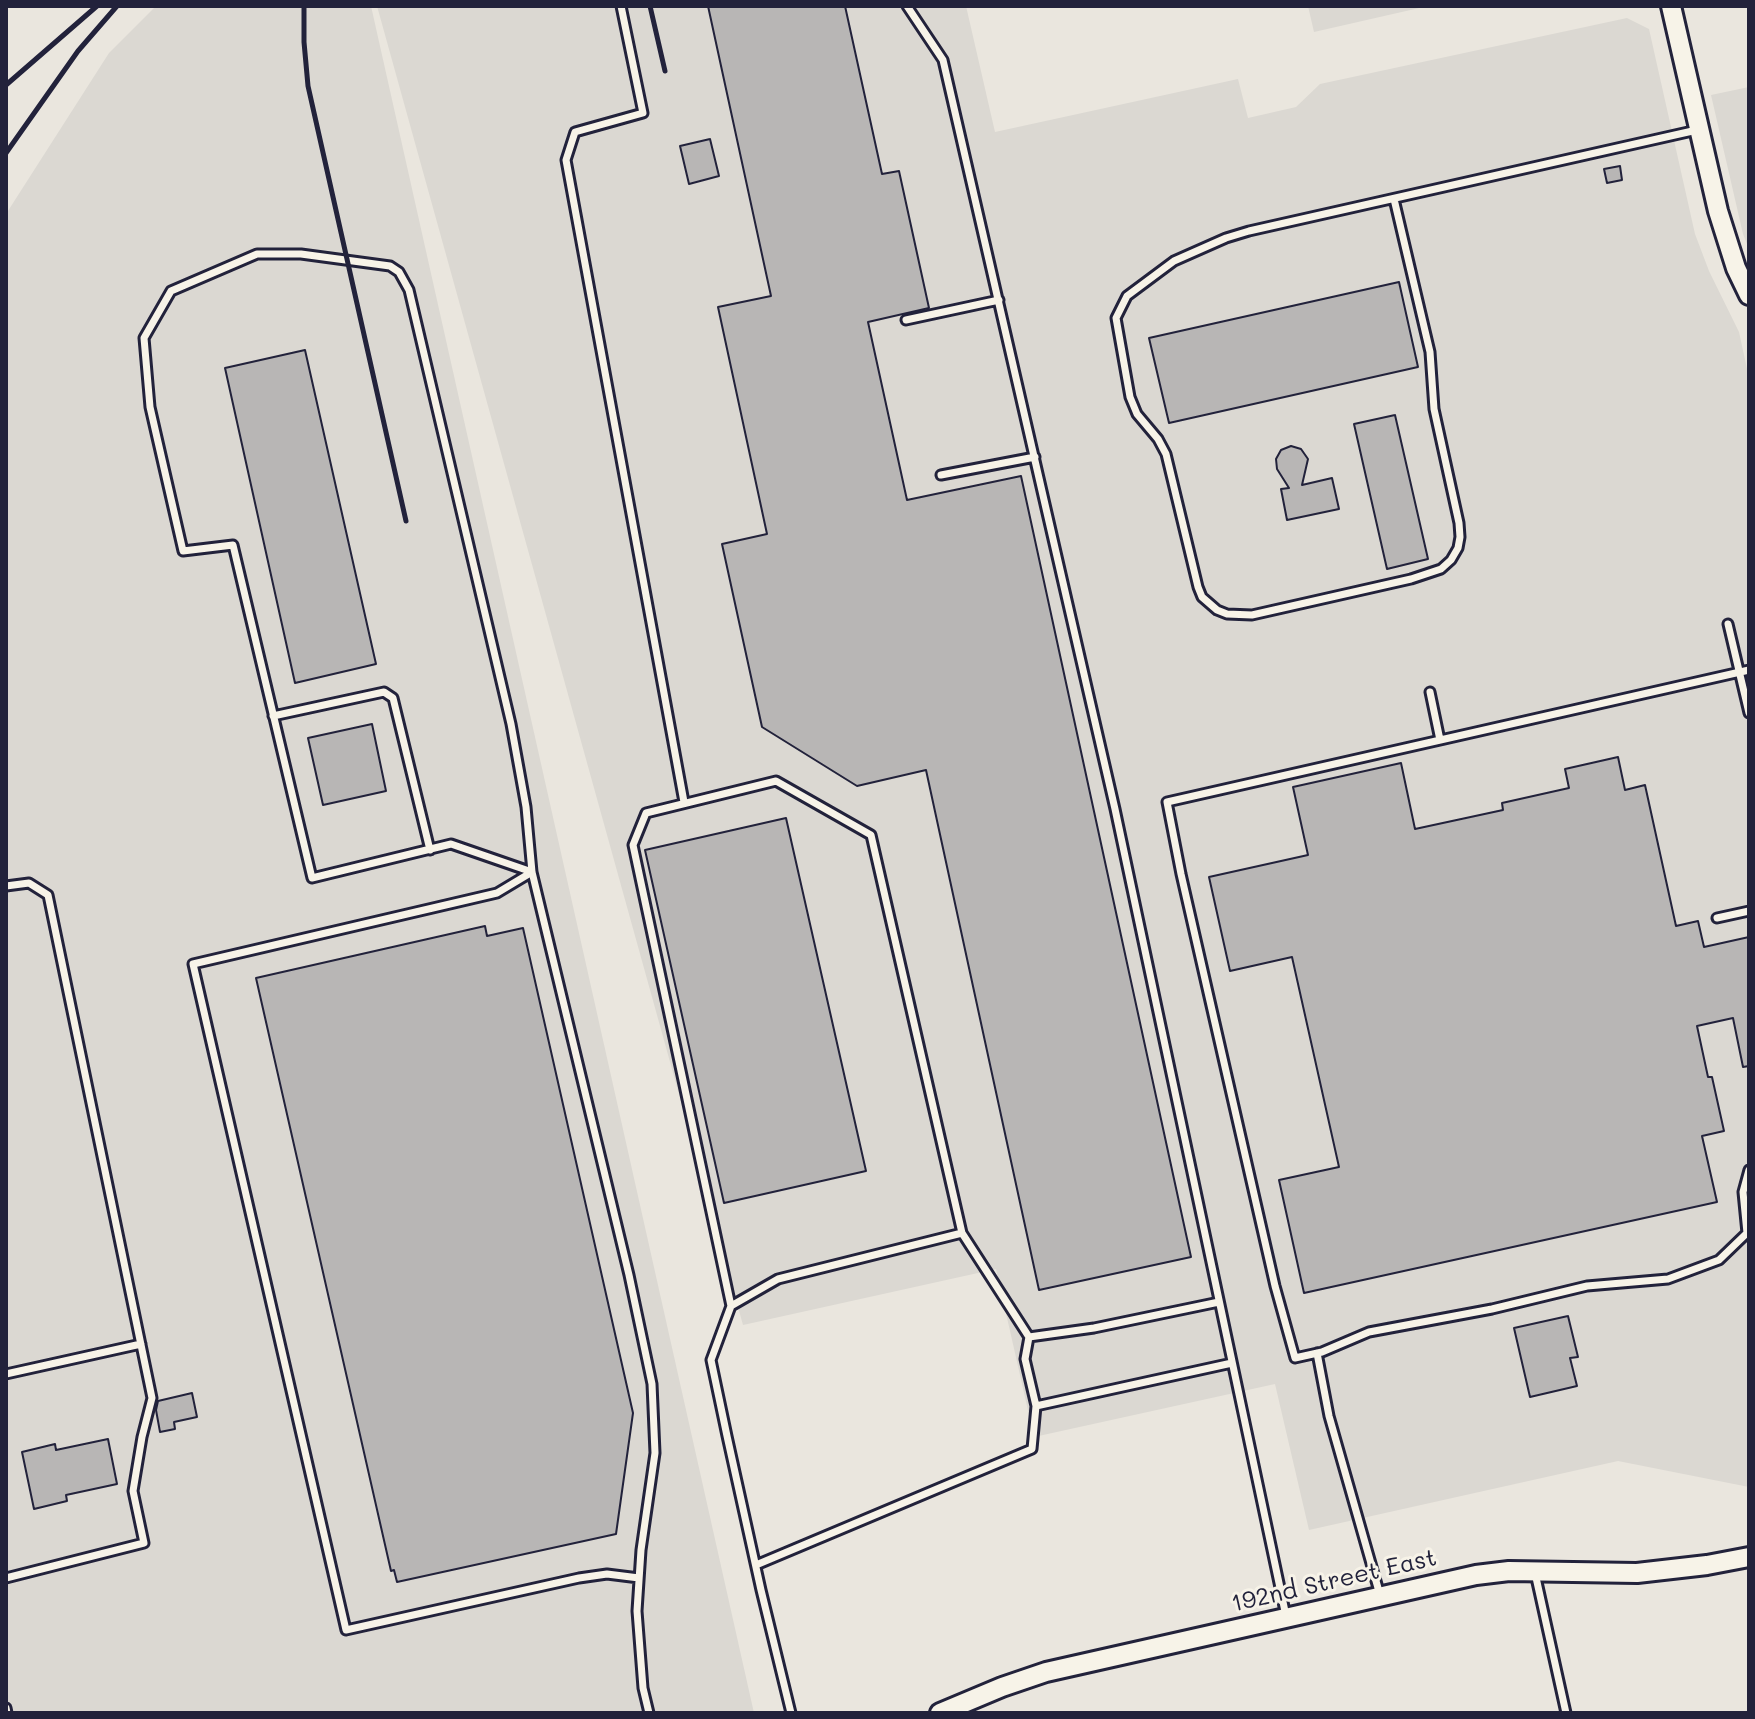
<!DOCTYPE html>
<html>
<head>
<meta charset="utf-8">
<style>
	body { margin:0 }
	#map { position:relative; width:1755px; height:1719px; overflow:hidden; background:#eae6de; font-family:Mali,sans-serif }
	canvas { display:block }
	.frame { position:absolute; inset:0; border:8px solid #22223b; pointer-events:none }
</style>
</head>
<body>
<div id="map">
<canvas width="1755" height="1719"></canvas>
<div class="frame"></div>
</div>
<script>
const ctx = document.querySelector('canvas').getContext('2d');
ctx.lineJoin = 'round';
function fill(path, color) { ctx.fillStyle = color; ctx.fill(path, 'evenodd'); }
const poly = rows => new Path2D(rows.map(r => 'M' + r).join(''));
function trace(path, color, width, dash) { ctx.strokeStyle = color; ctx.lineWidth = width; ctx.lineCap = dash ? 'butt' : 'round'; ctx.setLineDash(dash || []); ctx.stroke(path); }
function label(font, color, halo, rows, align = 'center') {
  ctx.font = font + ' Mali,sans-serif'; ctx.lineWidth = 6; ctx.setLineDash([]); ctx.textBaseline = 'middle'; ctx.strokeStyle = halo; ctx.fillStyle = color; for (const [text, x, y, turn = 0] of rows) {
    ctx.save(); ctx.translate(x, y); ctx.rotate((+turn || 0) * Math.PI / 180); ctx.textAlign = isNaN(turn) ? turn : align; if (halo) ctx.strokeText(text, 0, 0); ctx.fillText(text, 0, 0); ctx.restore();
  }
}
fill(poly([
	[156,6,371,6,754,1713,6,1713,6,214,109,53],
	[377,6,966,6,995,132,1238,79,1248,118,1296,107,1320,84,1627,18,1649,29,1695,234,1709,271,1739,332,1749,378,1749,1487,1618,1461,1309,1530,1275,1384,1034,1437,996,1269,743,1325],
	[1308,6,1428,6,1314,32],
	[1749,87,1749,249,1743,234,1711,95]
]), '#dbd8d2');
const building = poly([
	[708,6,845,6,882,174,899,171,929,308,868,322,907,500,1021,476,1191,1257,1039,1290,926,770,857,786,762,727,722,544,767,534,718,307,771,296,708,6],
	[710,139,719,176,689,184,680,146,710,139],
	[1620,166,1622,180,1607,183,1604,169,1620,166],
	[1399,282,1418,367,1169,423,1149,338,1399,282],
	[305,350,376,664,295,683,225,368,305,350],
	[1395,415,1428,559,1387,569,1354,424,1395,415],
	[1291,446,1301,449,1308,459,1302,485,1332,478,1339,509,1287,520,1281,489,1289,488,1277,469,1276,459,1281,450,1291,446],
	[372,724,386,791,323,805,308,738,372,724],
	[1618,757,1625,790,1645,785,1676,926,1698,921,1704,947,1749,937,1749,1066,1743,1067,1733,1018,1697,1026,1708,1077,1712,1077,1724,1131,1702,1136,1717,1202,1304,1293,1279,1180,1339,1167,1292,957,1230,971,1209,877,1308,855,1293,787,1401,763,1415,829,1503,810,1502,803,1569,788,1565,769,1618,757],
	[786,818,866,1171,724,1203,645,850,786,818],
	[485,926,487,936,523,928,633,1413,616,1534,397,1582,394,1570,391,1571,256,978,485,926],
	[1568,1316,1578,1357,1570,1358,1577,1386,1530,1397,1514,1328,1568,1316],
	[192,1393,197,1417,174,1422,175,1429,160,1432,156,1410,158,1401,192,1393],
	[108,1439,117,1484,66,1495,67,1501,34,1509,22,1452,55,1444,56,1450,108,1439]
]);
fill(building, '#b8b6b5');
trace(building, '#22223b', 2);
const service = poly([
	[621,6,643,113,575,132,566,160,684,802],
	[907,6,943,60,1115,809,1286,1616],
	[1394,199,1430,352,1434,409,1459,523,1460,537,1458,548,1451,560,1441,569,1411,579,1252,615,1227,614,1217,610,1202,597,1198,587,1166,454,1158,439,1137,414,1130,397,1116,318,1127,296,1174,261,1226,238,1249,231,1697,130],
	[906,320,999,300],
	[941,475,1035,457],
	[1728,624,1749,713],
	[1749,670,1167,802,1181,874,1275,1286,1295,1358,1322,1352,1369,1332,1492,1309,1587,1286,1668,1279,1719,1260,1747,1233,1743,1192,1749,1170],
	[1430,692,1440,740],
	[273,716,384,692,393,698,430,850],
	[532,872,451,844,312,878,233,545,183,551,150,407,144,338,171,291,257,254,301,254,390,266,399,272,409,290,511,724,526,807,532,872,629,1275,652,1384,655,1453,641,1550,637,1611,643,1688,649,1713],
	[532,872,497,893,193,964,346,1630,579,1578,607,1574,639,1578],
	[6,886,29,883,48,895,152,1398,142,1437,133,1491,144,1543,6,1578],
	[1717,918,1749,911],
	[731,1306,778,1279,962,1233],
	[1029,1337,1094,1328,1219,1302],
	[1317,1353,1329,1416,1380,1595],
	[6,1374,141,1344],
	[1036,1406,1232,1363],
	[756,1565,1032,1449,1036,1406,1025,1359,1029,1337,962,1233,871,835,776,781,646,813,633,845,731,1306,711,1360,727,1436,761,1590,791,1713],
	[1535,1573,1566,1713],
	[6,1708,7,1713]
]);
const tertiary = poly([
	[1671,6,1718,211,1736,268,1749,295],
	[940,1713,1002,1687,1046,1672,1476,1575,1509,1571,1637,1573,1707,1565,1749,1557]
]);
trace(service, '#22223b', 13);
trace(tertiary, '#22223b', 24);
trace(service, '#f7f3e8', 7);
trace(tertiary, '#f7f3e8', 18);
trace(poly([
	[304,6,304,42,308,86,406,521],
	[650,6,665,71],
	[6,85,97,6],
	[6,153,78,51,117,6]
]), '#22223b', 5);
label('24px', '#22223b', '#f7f3e8', [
	["192nd Street East",1334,1581,-13]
]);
</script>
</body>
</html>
